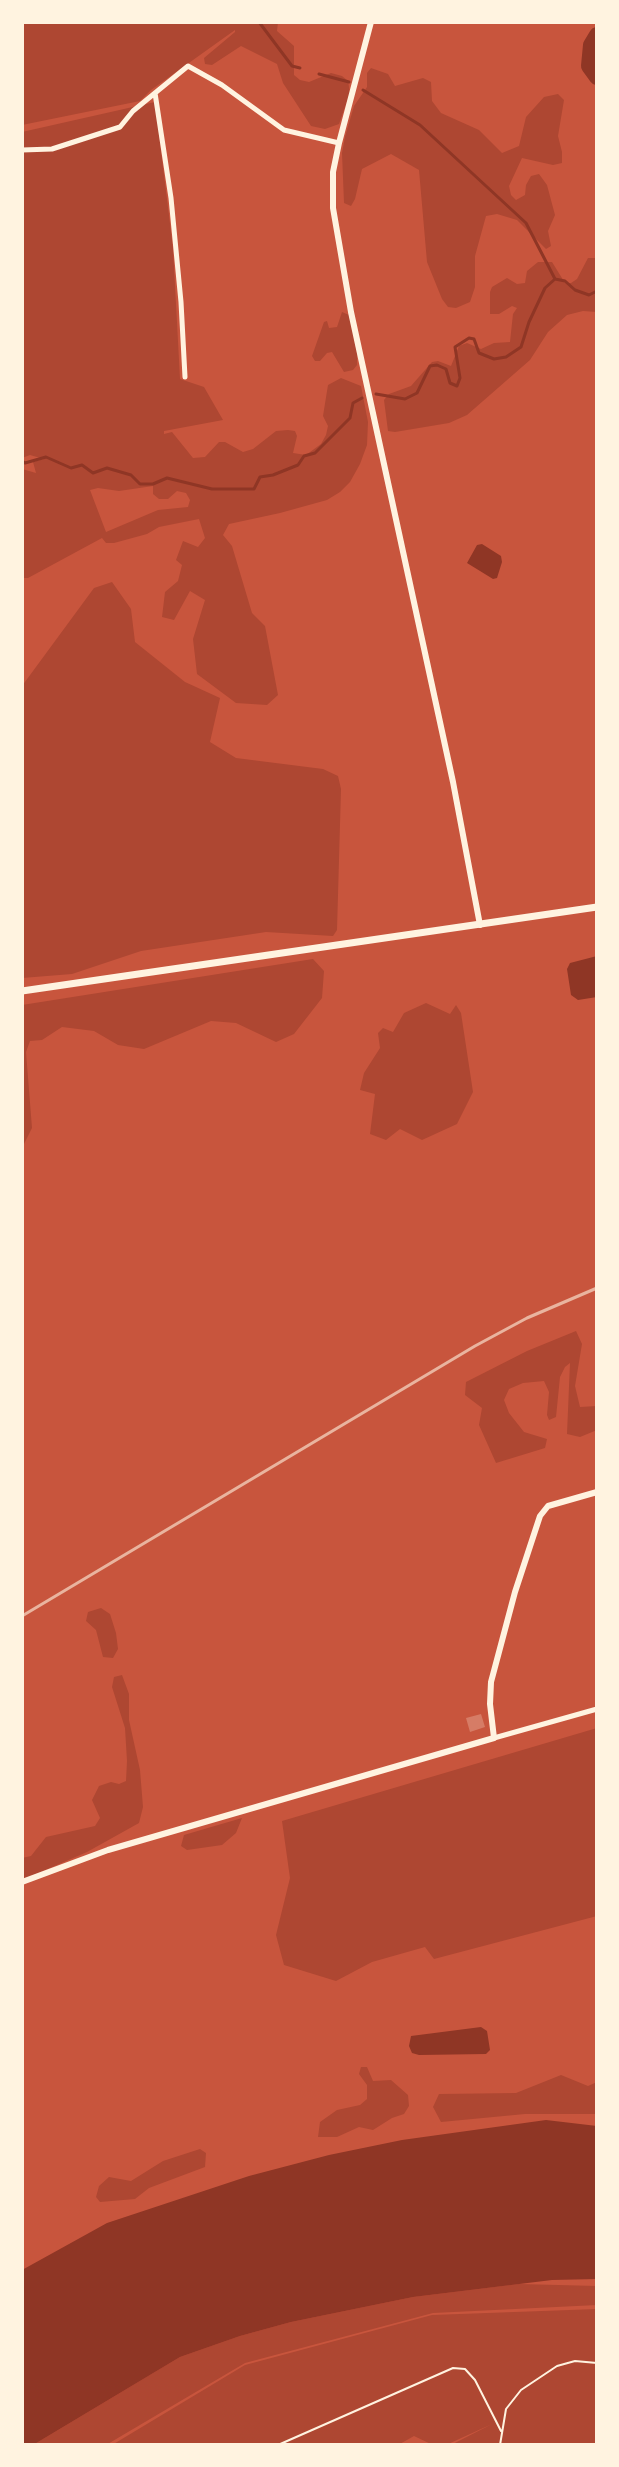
<!DOCTYPE html>
<html>
<head>
<meta charset="utf-8">
<style>
	body { margin:0 }
	#map { position:relative; width:619px; height:2467px; overflow:hidden; background:#c8553d; font-family:Barlow,sans-serif }
	canvas { display:block }
	.frame { position:absolute; inset:0; border:24px solid #fff3e0; pointer-events:none }
</style>
</head>
<body>
<div id="map">
<canvas width="619" height="2467"></canvas>
<div class="frame"></div>
</div>
<script>
const ctx = document.querySelector('canvas').getContext('2d');
ctx.lineJoin = 'round';
function fill(path, color) { ctx.fillStyle = color; ctx.fill(path, 'evenodd'); }
const poly = rows => new Path2D(rows.map(r => 'M' + r).join(''));
function trace(path, color, width, dash) { ctx.strokeStyle = color; ctx.lineWidth = width; ctx.lineCap = dash ? 'butt' : 'round'; ctx.setLineDash(dash || []); ctx.stroke(path); }
fill(poly([
	[22,22,278,22,277,31,294,46,294,75,300,80,309,82,331,73,342,76,348,81,350,93,339,124,325,129,311,126,283,83,277,64,241,46,212,65,205,64,204,58,235,32,235,30,151,90,140,101,22,125],
	[371,68,388,74,395,86,423,78,431,82,432,101,441,113,479,130,502,153,519,146,526,117,544,97,558,94,564,100,558,136,562,152,562,163,553,165,522,158,509,186,511,195,516,200,525,195,526,185,531,176,539,174,547,185,555,215,548,231,551,246,546,249,517,220,497,214,486,216,475,256,475,287,470,302,456,308,448,307,442,299,427,262,419,170,391,154,362,169,355,199,351,206,344,203,342,153,345,137,354,106,367,87,367,73],
	[155,102,173,248,180,379,204,387,223,420,164,431,164,434,172,432,193,458,205,457,219,442,225,442,243,452,253,449,276,431,288,430,295,431,297,436,293,453,306,455,321,444,326,435,328,426,323,416,328,385,341,378,361,386,368,422,367,445,360,464,350,482,340,492,327,500,280,513,229,524,223,535,232,546,252,613,265,626,278,695,267,705,236,703,197,674,193,639,205,600,190,591,174,620,162,617,165,592,178,581,182,565,176,560,183,541,198,547,205,538,199,519,159,527,147,534,114,543,106,543,102,538,28,578,22,578,22,469,36,473,33,462,44,459,30,455,22,458,22,132],
	[153,486,153,494,159,499,168,499,177,491,186,493,190,500,188,507,158,510,106,532,90,490,98,488,119,491],
	[588,258,597,258,597,312,583,311,567,315,548,332,530,360,467,415,449,423,395,432,388,431,384,400,389,394,411,386,432,362,438,361,451,366,459,346,467,343,481,349,494,343,510,342,513,314,517,308,512,306,499,314,490,314,490,292,492,287,507,278,517,284,525,283,527,271,538,262,552,262,565,283,571,283,577,279],
	[342,312,349,315,357,353,357,365,353,370,344,372,332,352,327,353,320,361,315,361,312,356,324,322,327,321,329,328,337,327],
	[112,582,131,609,135,642,185,682,220,698,210,742,236,758,323,769,338,776,341,789,337,930,333,936,266,932,141,951,72,974,22,978,22,686,94,588],
	[313,959,324,971,322,998,294,1034,276,1042,236,1023,211,1021,144,1049,118,1045,94,1031,62,1027,42,1040,30,1041,26,1052,32,1128,22,1148,22,1005],
	[426,1003,450,1014,456,1005,461,1013,473,1092,457,1124,422,1140,400,1129,386,1140,370,1134,375,1094,360,1090,364,1073,380,1048,378,1033,383,1028,393,1032,404,1013],
	[576,1331,582,1344,575,1386,580,1407,597,1406,597,1430,580,1437,567,1434,570,1363,565,1367,560,1377,556,1417,549,1420,547,1415,549,1392,544,1381,523,1383,509,1389,504,1400,509,1413,524,1432,547,1439,545,1448,496,1463,479,1425,482,1408,465,1395,466,1382,527,1351],
	[101,1608,110,1614,116,1633,118,1649,113,1658,103,1657,96,1630,86,1621,88,1612],
	[122,1675,129,1694,129,1720,140,1770,143,1807,139,1823,87,1852,22,1880,22,1858,31,1856,46,1837,95,1826,100,1818,92,1800,99,1786,111,1782,119,1784,126,1781,127,1761,125,1728,112,1687,114,1677],
	[597,1728,597,1916,434,1959,425,1947,372,1962,336,1981,284,1965,276,1935,290,1878,282,1821],
	[242,1818,236,1833,222,1845,187,1850,181,1846,184,1835],
	[361,2067,367,2067,373,2081,391,2080,408,2095,409,2106,404,2114,392,2118,373,2130,359,2127,337,2137,318,2137,320,2122,337,2110,360,2105,367,2099,367,2085,359,2074],
	[561,2075,588,2086,597,2082,597,2114,525,2114,441,2122,433,2107,439,2094,516,2093],
	[200,2149,206,2153,205,2167,149,2188,135,2199,100,2202,96,2197,99,2186,109,2177,131,2181,163,2161],
	[519,2284,597,2286,597,2305,433,2313,245,2363,106,2445,33,2445,180,2357,240,2336,291,2322,413,2297],
	[597,2309,597,2445,451,2445,492,2424,446,2445,433,2445,414,2436,398,2445,112,2445,245,2365,432,2315]
]), '#ae4732');
fill(poly([
	[482,544,501,556,502,562,497,578,493,579,467,563,477,545],
	[597,956,597,997,578,1000,571,995,567,969,570,963],
	[481,2027,487,2031,490,2050,486,2054,419,2055,412,2053,409,2046,411,2036],
	[546,2120,597,2126,597,2279,552,2280,413,2297,291,2322,240,2336,180,2357,33,2445,22,2445,22,2270,107,2223,249,2176,329,2155,402,2140]
]), '#8f3625');
trace(poly([
	[259,22,292,66,300,68],
	[319,74,349,82],
	[363,90,420,125,526,223,555,279],
	[376,394,405,399,417,393,430,366,437,365,446,369,450,383,457,386,460,378,455,347,469,338,474,339,479,353,494,359,506,357,521,347,529,322,545,288,555,279,565,281,575,290,589,295,597,291],
	[22,461,25,463,46,457,71,468,82,465,93,473,107,468,131,475,140,484,153,484,167,478,212,489,254,489,260,477,273,475,298,465,304,456,315,453,350,418,353,403,362,398]
]), '#8f3625', 3);
trace(poly([
	[597,35,591,45,589,66,597,77]
]), '#8f3625', 16);
fill(poly([
	[481,1714,485,1727,470,1732,466,1718]
]), '#d67c66');
trace(poly([
	[278,2445,453,2368,465,2369,475,2380,501,2431],
	[500,2445,506,2409,521,2390,557,2366,575,2361,597,2363]
]), '#fff3e0', 2);
trace(poly([
	[155,93,171,198,181,302,185,377],
	[22,150,52,149,120,127,133,111,188,66,222,85,284,130,339,143],
	[494,1738,597,1709]
]), '#fff3e0', 5);
trace(poly([
	[371,22,339,143,333,172,333,208,351,312,453,782,480,925],
	[22,1882,108,1850,494,1738,490,1704,491,1682,515,1592,540,1516,548,1506,597,1492]
]), '#fff3e0', 6);
trace(poly([
	[22,991,597,907]
]), '#fff3e0', 7);
trace(poly([
	[22,1616,475,1346,527,1318,597,1288]
]), '#e9b49f', 3);
</script>
</body>
</html>
